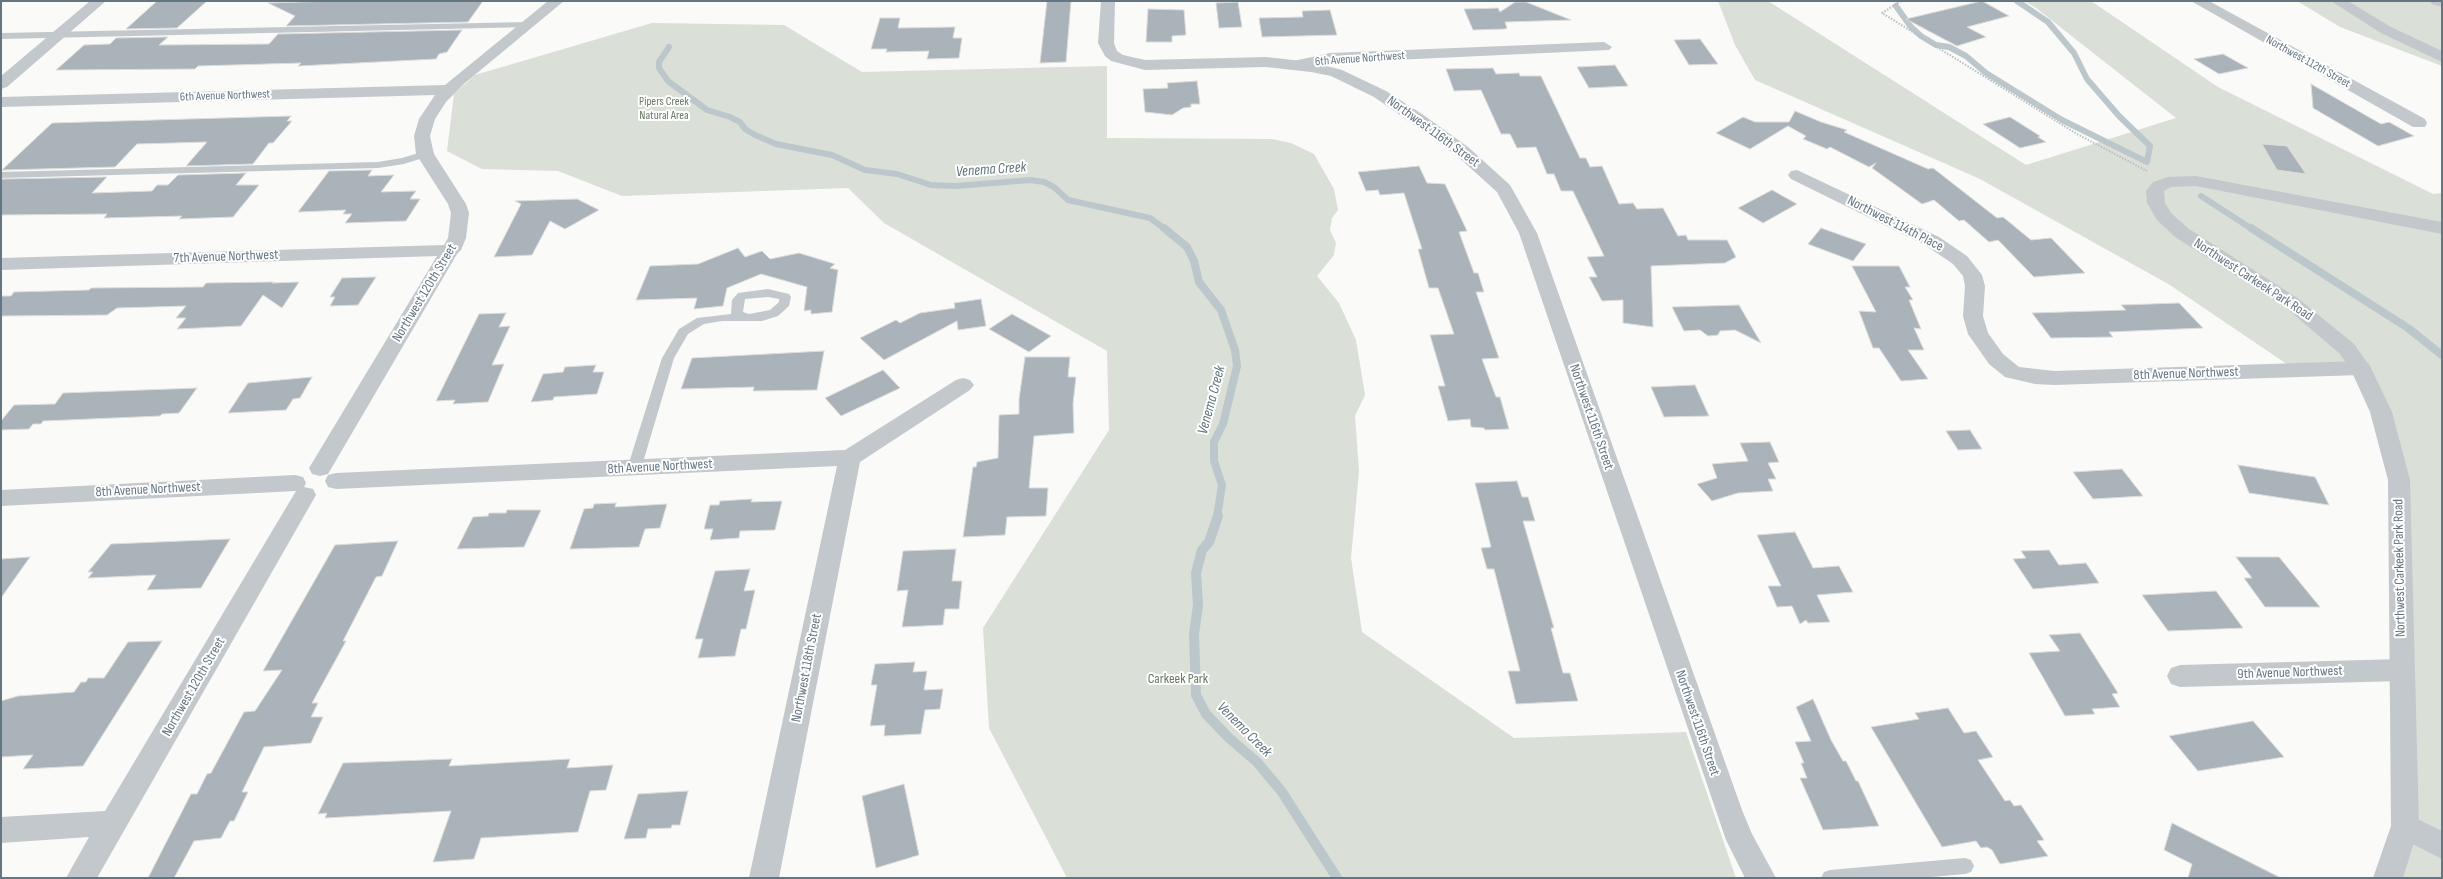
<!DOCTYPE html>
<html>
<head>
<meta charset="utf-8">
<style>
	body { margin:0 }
	#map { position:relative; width:2443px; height:879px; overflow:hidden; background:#fafaf8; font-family:"Sofia Sans Condensed",sans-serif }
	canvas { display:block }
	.frame { position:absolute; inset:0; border:2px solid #657683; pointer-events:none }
</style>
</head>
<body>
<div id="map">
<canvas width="2443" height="879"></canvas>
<div class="frame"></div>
</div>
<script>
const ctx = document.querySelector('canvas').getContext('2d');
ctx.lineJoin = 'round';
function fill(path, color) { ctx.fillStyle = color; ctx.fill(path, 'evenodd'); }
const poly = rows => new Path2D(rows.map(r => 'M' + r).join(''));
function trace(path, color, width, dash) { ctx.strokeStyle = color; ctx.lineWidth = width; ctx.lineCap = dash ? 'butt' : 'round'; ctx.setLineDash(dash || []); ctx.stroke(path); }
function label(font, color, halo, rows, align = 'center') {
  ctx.font = font + ' "Sofia Sans Condensed",sans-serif'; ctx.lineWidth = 4; ctx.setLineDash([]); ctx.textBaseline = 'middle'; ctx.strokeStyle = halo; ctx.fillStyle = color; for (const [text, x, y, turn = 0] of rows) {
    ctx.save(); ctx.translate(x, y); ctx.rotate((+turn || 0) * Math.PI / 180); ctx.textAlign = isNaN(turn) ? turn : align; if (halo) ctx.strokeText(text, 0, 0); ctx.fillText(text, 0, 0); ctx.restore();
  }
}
fill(poly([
	[1718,1,1768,1,2026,165,2176,118,2036,8,2024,1,2091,1,2218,87,2433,194,2442,193,2442,878,2388,878,2405,826,2399,480,2361,368,2297,371,2170,285,1980,179,1755,80,1735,45],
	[2297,1,2442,1,2442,66,2340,27],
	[652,23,784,25,862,72,1107,66,1107,138,1272,139,1291,143,1314,154,1334,189,1338,210,1332,218,1330,230,1336,243,1334,255,1317,276,1339,303,1356,340,1365,395,1355,416,1359,471,1351,558,1362,632,1514,738,1686,732,1736,878,1067,878,989,728,983,628,1109,430,1107,351,884,223,848,188,622,196,558,171,482,169,447,151,454,94,475,75]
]), '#dadfd7');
trace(poly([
	[1896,6,1911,27,1921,36,1936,45,1949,47,1966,56,1986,73,2062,120,2147,162,2150,146,2119,116,2087,79,2074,53,2048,22,2017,1],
	[669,47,659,62,659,68,668,81,707,110,730,117,740,122,745,129,755,135,776,144,832,155,865,170,897,174,931,185,956,186,1030,180,1044,182,1054,187,1068,200,1150,218,1165,229],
	[2201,196,2252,229]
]), '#bbc7cb', 6);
trace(poly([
	[1164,228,1187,247,1194,261,1199,282,1221,310,1235,350,1237,366,1223,424,1214,442,1214,461,1222,485,1217,517],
	[2251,228,2408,328,2442,355]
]), '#bbc7cb', 8);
trace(poly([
	[1218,516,1209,542,1202,550,1196,573,1198,605,1194,634,1196,695,1206,714,1229,738,1257,762,1282,792,1337,878]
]), '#bbc7cb', 10);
const building = poly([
	[157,1,207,1,177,28,126,29,157,1],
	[335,1,483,1,468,22,286,26,295,16,268,3,335,1],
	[1047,1,1071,1,1066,62,1040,63,1047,1],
	[1982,1,2009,16,1967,27,1986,37,1957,46,1906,19,1982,1],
	[1238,2,1242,27,1219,28,1216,3,1238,2],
	[1515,2,1526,2,1571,20,1505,22,1507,28,1505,29,1473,30,1464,9,1498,8,1500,12,1515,2],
	[1148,9,1184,10,1186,35,1172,36,1172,42,1146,42,1148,9],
	[1330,10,1337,35,1262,37,1259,18,1303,17,1302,11,1330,10],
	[880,18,900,18,898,28,955,27,953,38,962,38,959,58,927,59,929,51,886,52,887,49,871,49,880,18],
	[462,30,447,52,439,54,436,59,298,66,301,63,198,66,195,69,56,70,84,45,110,44,116,38,168,37,159,45,269,44,278,34,462,30],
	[1700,39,1718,64,1689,65,1674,40,1700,39],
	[2223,54,2248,68,2219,74,2194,59,2223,54],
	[1615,65,1628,86,1589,88,1577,67,1615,65],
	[1493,68,1496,74,1519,73,1520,76,1541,76,1580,158,1586,158,1590,167,1602,166,1619,204,1633,203,1637,209,1663,208,1678,236,1686,235,1688,240,1727,240,1736,257,1725,263,1651,266,1653,327,1623,323,1623,300,1602,301,1589,277,1597,277,1587,257,1604,256,1573,191,1561,191,1554,174,1547,174,1536,147,1517,148,1510,134,1501,134,1481,90,1454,91,1446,69,1493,68],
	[1197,81,1200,104,1191,104,1191,107,1183,108,1172,115,1145,112,1143,89,1168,88,1167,83,1197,81],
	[2311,84,2381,124,2389,122,2414,136,2378,146,2313,108,2311,84],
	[1795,111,1821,122,1847,130,1844,132,1928,169,1933,168,1997,218,2003,217,2031,240,2051,238,2085,273,2034,277,1998,240,1989,242,1964,220,1959,221,1934,200,1922,204,1872,168,1876,163,1869,167,1830,147,1827,149,1803,139,1806,136,1788,126,1750,149,1716,133,1743,117,1755,122,1789,122,1795,111],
	[291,116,287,121,292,121,273,143,269,143,253,164,186,166,207,142,137,144,115,167,2,170,52,123,291,116],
	[2010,117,2040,136,2038,137,2046,142,2020,148,1983,124,2010,117],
	[2262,144,2287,146,2306,174,2277,170,2262,144],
	[1419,166,1427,183,1445,184,1467,231,1459,232,1474,273,1478,273,1484,292,1476,292,1499,358,1482,359,1496,397,1500,397,1509,429,1485,430,1484,428,1471,427,1470,419,1448,421,1438,386,1445,386,1430,335,1454,334,1438,288,1429,288,1418,249,1422,249,1404,193,1380,195,1378,190,1366,191,1358,172,1419,166],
	[372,170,368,176,394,175,381,192,416,191,410,199,420,199,406,221,345,223,352,214,343,214,346,210,298,212,329,171,372,170],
	[246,173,236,185,259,185,233,217,179,219,182,216,104,218,107,214,1,215,1,179,107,177,92,193,152,191,157,185,168,185,178,175,246,173],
	[1772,190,1797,204,1763,223,1738,208,1772,190],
	[577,199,599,210,565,229,550,221,532,255,494,257,521,204,515,201,577,199],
	[1821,228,1866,244,1853,261,1808,244,1821,228],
	[738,248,745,257,762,251,770,259,799,253,835,264,830,268,838,270,832,312,811,314,811,310,804,311,807,287,761,274,727,288,723,306,694,309,697,298,636,300,650,266,698,264,738,248],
	[1852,266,1899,266,1910,287,1905,287,1913,300,1909,300,1921,329,1914,328,1924,350,1908,350,1928,379,1901,381,1879,348,1873,348,1859,311,1876,312,1852,266],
	[376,277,358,305,330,306,335,297,330,297,342,278,376,277],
	[273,282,272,283,299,282,282,308,263,295,241,326,177,329,186,318,176,318,186,306,117,308,107,315,1,316,1,296,11,296,14,292,89,290,91,288,203,287,206,283,273,282],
	[981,299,986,326,958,330,957,321,884,360,860,338,896,320,900,323,920,313,955,308,954,303,981,299],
	[2179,303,2203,328,2109,332,2113,337,2051,338,2032,313,2126,310,2121,305,2179,303],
	[1739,305,1761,343,1735,330,1720,331,1718,335,1708,336,1700,330,1684,331,1672,307,1739,305],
	[506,313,499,327,510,326,492,365,504,364,488,402,453,404,455,400,436,401,479,314,506,313],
	[1012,314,1051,336,1029,352,989,329,1012,314],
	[824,351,817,390,753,391,754,387,681,389,692,358,824,351],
	[1025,357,1070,357,1068,377,1076,377,1073,404,1074,433,1034,436,1029,488,1048,488,1046,516,1007,517,1005,535,963,537,973,467,976,467,977,462,998,458,999,415,1019,414,1019,399,1025,357],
	[596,365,593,372,604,372,597,394,554,397,553,400,531,402,543,374,563,372,565,367,596,365],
	[883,370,900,388,841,416,825,398,883,370],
	[312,377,300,398,293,399,286,410,228,413,248,383,312,377],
	[1695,385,1709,416,1664,417,1651,387,1695,385],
	[197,388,179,413,162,414,160,416,43,421,41,424,33,424,29,429,1,430,1,421,14,405,55,404,63,393,197,388],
	[1970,430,1982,449,1958,450,1946,431,1970,430],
	[1770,442,1779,462,1768,463,1776,479,1768,479,1773,491,1738,493,1712,501,1697,484,1717,478,1712,464,1748,461,1740,443,1770,442],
	[2238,465,2315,477,2329,505,2249,493,2238,465],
	[2122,469,2143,496,2093,499,2073,472,2122,469],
	[1517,481,1522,497,1528,497,1535,521,1523,521,1554,628,1551,628,1563,673,1570,673,1578,701,1516,704,1508,671,1520,671,1494,569,1487,569,1481,548,1491,547,1475,483,1517,481],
	[752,499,751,502,782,501,775,530,740,531,739,538,710,540,713,529,704,529,710,505,719,505,720,501,752,499],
	[616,503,615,507,667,504,660,528,645,529,639,547,570,549,584,509,593,508,594,504,616,503],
	[507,510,541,510,524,547,457,549,473,517,488,516,489,513,506,513,507,510],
	[1795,532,1813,568,1839,566,1853,592,1817,595,1830,622,1808,623,1806,620,1800,624,1792,606,1777,607,1768,586,1781,586,1757,535,1795,532],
	[230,539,201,588,147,590,156,575,88,578,93,572,88,572,111,544,230,539],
	[398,541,382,576,376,577,343,641,346,641,312,703,318,703,311,717,323,717,311,743,264,747,242,792,248,792,234,821,230,821,221,838,194,841,174,878,148,878,191,794,197,794,207,774,211,773,244,712,255,711,282,670,263,671,335,545,398,541],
	[956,549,952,581,962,581,959,609,945,609,943,625,902,627,908,590,897,591,903,551,956,549],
	[2049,550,2059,565,2086,563,2099,583,2033,589,2013,559,2026,558,2021,551,2049,550],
	[30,557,1,598,1,559,30,557],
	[2236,557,2279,557,2320,607,2265,607,2244,578,2252,578,2236,557],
	[750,569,744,591,755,590,746,629,741,629,735,656,698,658,703,639,695,639,715,571,750,569],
	[2216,591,2243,628,2168,631,2142,595,2216,591],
	[2080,633,2118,693,2112,694,2120,707,2092,709,2095,714,2065,716,2029,653,2060,651,2049,635,2080,633],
	[162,641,83,766,23,769,33,755,1,757,1,701,18,696,74,692,81,682,86,682,88,678,104,678,128,642,162,641],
	[915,662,913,672,927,671,924,690,943,689,940,709,925,710,921,734,884,736,885,725,870,726,877,685,871,685,875,664,915,662],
	[1813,699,1831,740,1843,761,1846,761,1856,781,1858,781,1879,826,1823,830,1800,778,1807,778,1801,763,1804,763,1795,742,1811,741,1796,707,1813,699],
	[1948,708,1964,733,1976,731,1993,757,1978,760,2005,801,2010,800,2014,806,2021,805,2044,840,2037,841,2048,856,2000,864,1992,850,1987,847,1981,848,1976,841,1942,847,1871,727,1919,719,1915,713,1948,708],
	[2253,721,2284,757,2198,771,2169,736,2253,721],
	[452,759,449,766,570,759,567,768,613,765,606,790,590,791,578,832,481,838,474,859,433,862,451,811,325,818,327,813,318,814,343,763,452,759],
	[904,784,919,855,876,868,862,796,904,784],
	[688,791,680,825,672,825,671,828,648,829,646,838,624,839,638,794,688,791],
	[2172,823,2281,878,2188,878,2192,864,2164,850,2172,823]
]);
fill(building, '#aab3b9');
trace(building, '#dcdcda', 1);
trace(poly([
	[1901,1,1882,13,2077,134,2147,171]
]), '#bbbfc2', 2, [1.5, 1.5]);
fill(poly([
	[528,22,532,25,531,27,1,39,1,33,528,22],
	[425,151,429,152,429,156,404,164,378,168,1,178,1,172,378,162,402,158,425,151],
	[768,289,789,294,791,297,789,306,778,316,762,321,722,321,704,324,688,334,674,358,641,469,639,472,629,472,627,469,662,358,679,329,697,318,731,314,732,300,738,293,768,289],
	[768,297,779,299,779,302,770,310,749,314,743,312,745,299,768,297],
	[1965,858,1971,860,1974,866,1971,872,1965,874,1920,878,1821,878,1824,872,1830,870,1965,858]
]), '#c3c8cc');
fill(poly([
	[90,1,106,1,7,87,1,89,1,76,90,1],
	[548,1,564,1,465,83,446,102,435,119,430,136,434,154,466,204,469,213,466,238,461,250,457,254,328,474,320,476,312,474,309,468,437,256,1,270,1,258,444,245,448,238,451,213,448,204,416,154,414,136,419,119,435,95,1,107,1,97,445,85,548,1],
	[2191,1,2209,1,2425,119,2427,123,2425,127,2413,127,2191,1],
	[1604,42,1612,47,1609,50,1330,63,1295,70,1287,65,1289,62,1330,53,1604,42],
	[1797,170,1939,237,1967,256,1982,275,1985,286,1983,316,1988,333,2003,354,2019,367,2054,371,2361,361,2368,363,2371,368,2368,373,2361,375,2054,385,2035,384,2005,377,1989,364,1968,334,1963,316,1965,286,1963,276,1953,264,1925,245,1791,179,1788,175,1791,171,1797,170],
	[963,378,970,380,974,385,970,390,860,462,779,878,749,878,837,466,336,489,328,487,325,481,328,475,336,473,845,450,956,380,963,378],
	[295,475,303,477,306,483,304,487,313,489,316,495,97,878,66,878,89,837,1,843,1,817,105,811,296,491,1,506,1,490,295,475],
	[2401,659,2410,663,2414,670,2410,677,2401,681,2180,687,2171,684,2167,676,2171,668,2180,665,2401,659],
	[2405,813,2442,831,2442,859,2395,835,2391,826,2395,817,2405,813]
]), '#c3c8cc');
fill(poly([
	[1101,1,1115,1,1114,43,1117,51,1123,55,1145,60,1266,57,1311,62,1342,70,1386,91,1422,114,1468,147,1510,185,1537,233,1742,810,1752,834,1776,878,1745,878,1726,840,1519,233,1497,192,1456,155,1410,122,1374,97,1331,76,1311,72,1266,67,1145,70,1111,61,1105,56,1098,43,1101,1],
	[2331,1,2348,1,2391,27,2442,51,2442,62,2381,33,2331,1],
	[2430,1,2442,1,2442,7,2432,4,2430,1],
	[2196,176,2442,222,2442,234,2196,186,2171,187,2164,191,2165,203,2171,213,2189,229,2299,299,2354,344,2371,368,2392,412,2410,480,2419,826,2403,878,2373,878,2391,826,2388,480,2370,412,2351,370,2340,354,2285,307,2175,237,2157,220,2147,203,2146,191,2153,182,2168,177,2196,176]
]), '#c3c8cc');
label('12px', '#657683', '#fff', [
	["6th Avenue Northwest",1360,59,-4],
	["Northwest 112th Street",2308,62,29],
	["6th Avenue Northwest",225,96,-2]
]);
label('12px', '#687a64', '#fff', [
	["Pipers Creek",664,102],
	["Natural Area",664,116]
]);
label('14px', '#657683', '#fff', [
	["Northwest 116th Street",1433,132,36],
	["Northwest 114th Place",1895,224,27],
	["7th Avenue Northwest",226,257,-2],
	["Northwest Carkeek Park Road",2253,280,33],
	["Northwest 120th Street",425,293,-59],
	["8th Avenue Northwest",2186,374,-2],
	["Northwest 116th Street",1591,417,71],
	["8th Avenue Northwest",660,467,-3],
	["8th Avenue Northwest",148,490,-3],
	["Northwest Carkeek Park Road",2400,568,-91],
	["Northwest 118th Street",807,668,-79],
	["9th Avenue Northwest",2290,673,-2],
	["Northwest 120th Street",194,687,-60],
	["Northwest 116th Street",1697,723,71]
]);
label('14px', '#687a64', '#fff', [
	["Carkeek Park",1178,679]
]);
label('italic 15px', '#60757c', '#fff', [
	["Venema Creek",991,170,-4],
	["Venema Creek",1212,400,-75],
	["Venema Creek",1244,730,45]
]);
</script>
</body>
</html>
